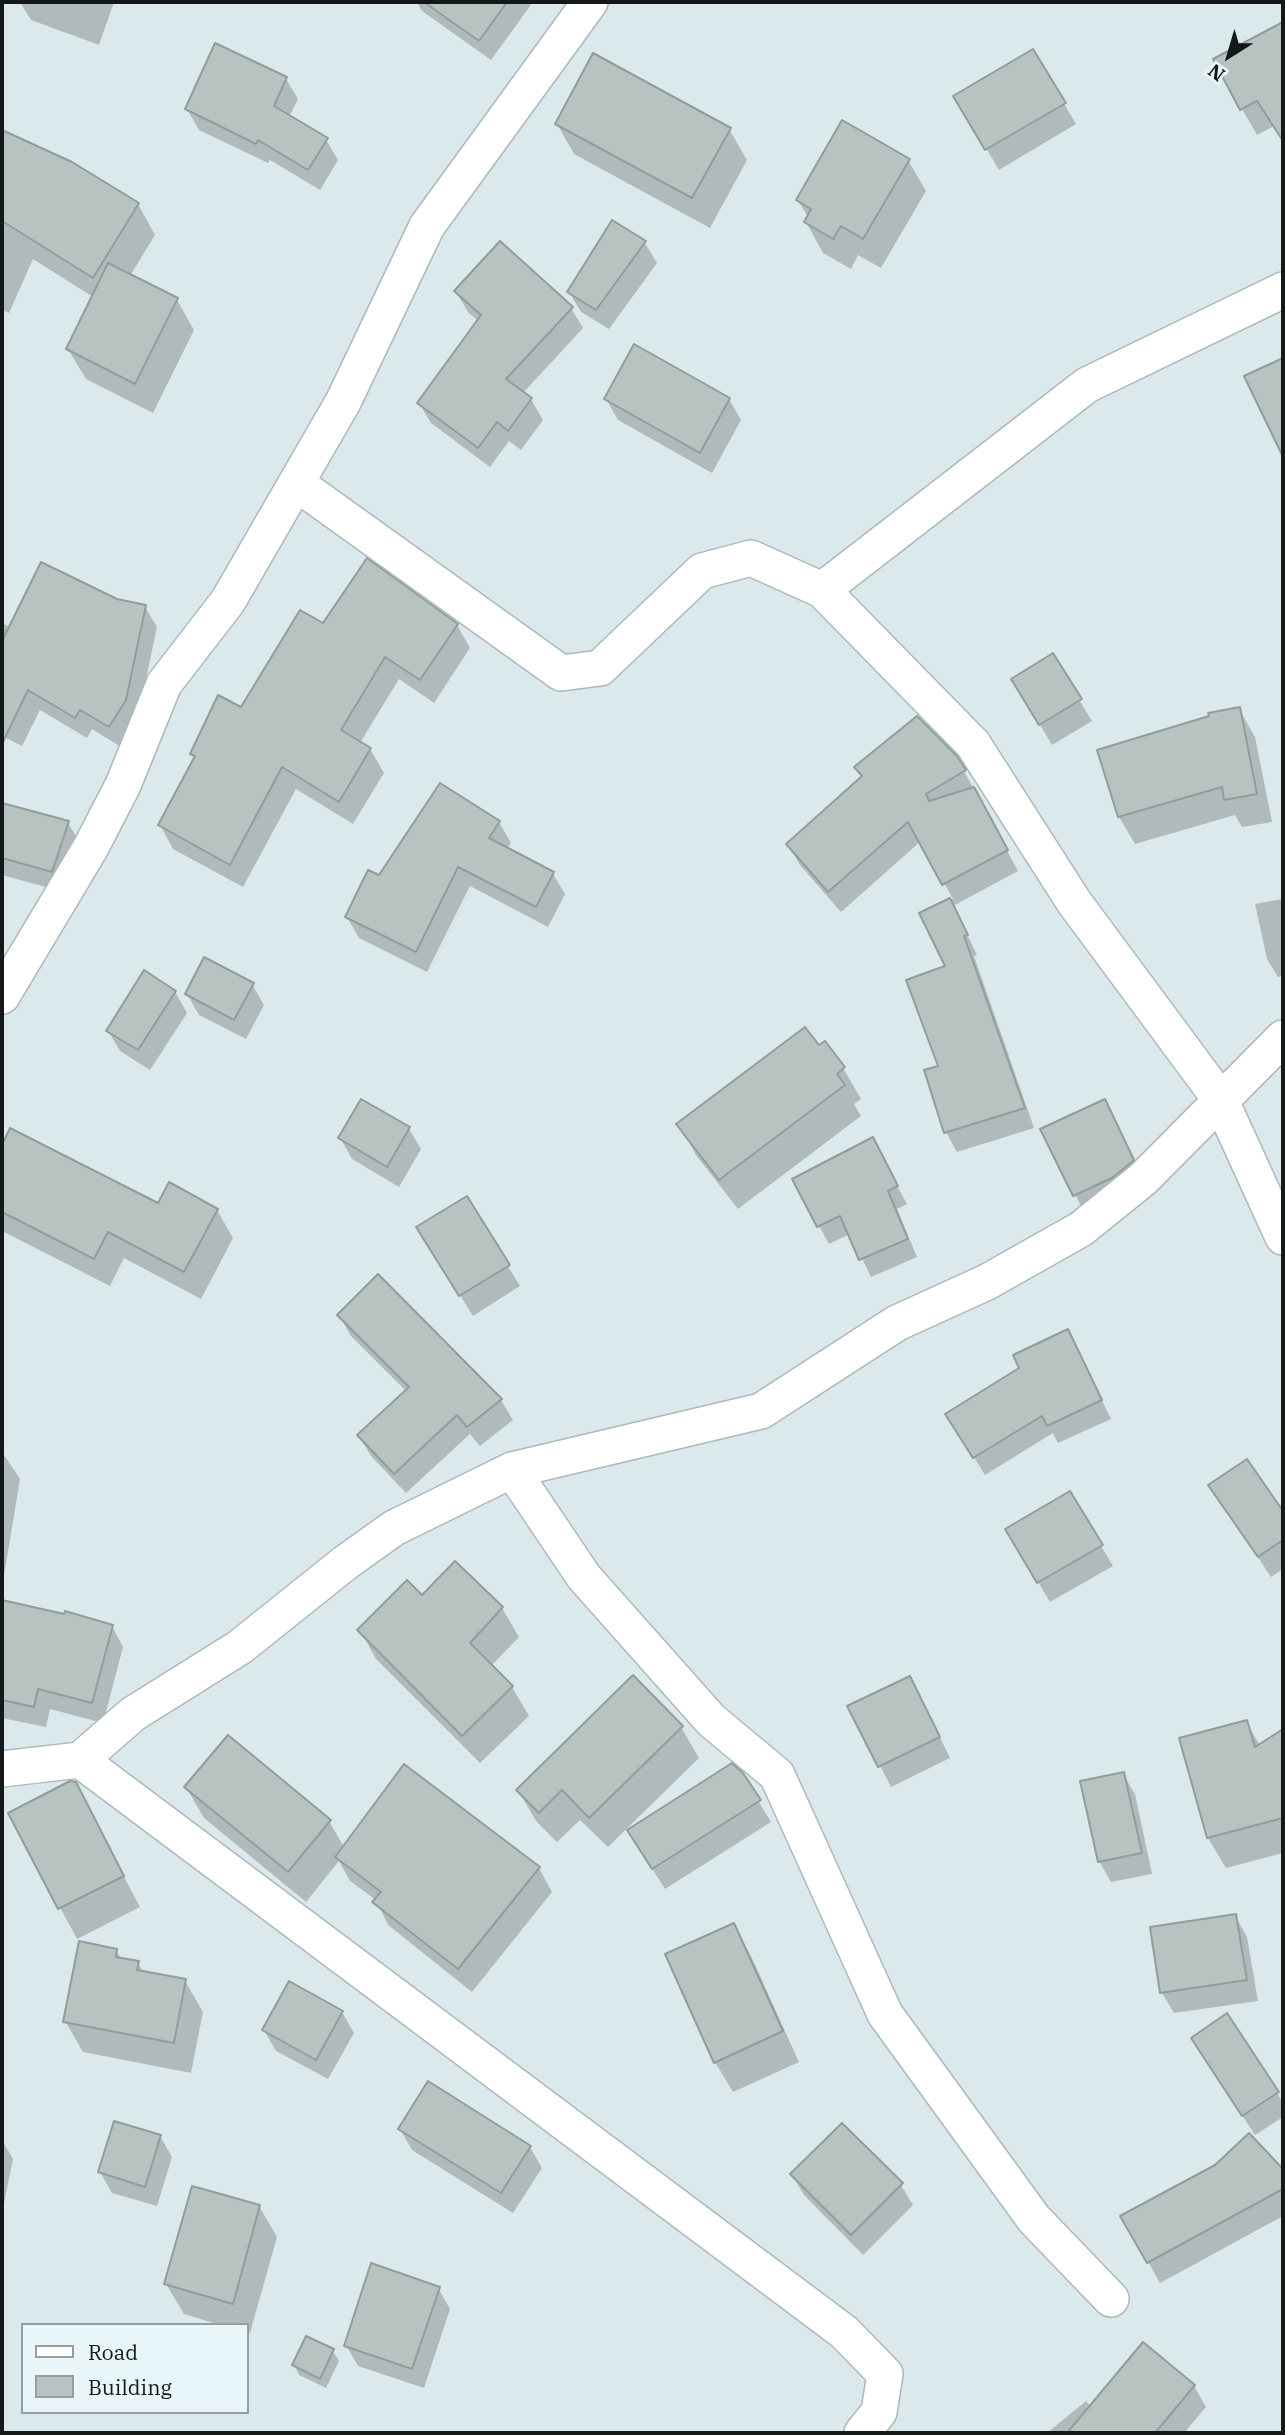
<!DOCTYPE html>
<html>
<head>
<meta charset="utf-8">
<style>
	body { margin:0 }
	#map { position:relative; width:1285px; height:2435px; overflow:hidden; background:#dce9ec; font-family:"IBM Plex Serif",serif }
	canvas { display:block }
	.frame { position:absolute; inset:0; border:4px solid #141819; pointer-events:none }
	.legend { position:absolute; left:21px; top:2323px; width:228px; height:91px; box-sizing:border-box; background:#e9f6f9; border:2px solid #949d9f; margin:0; padding:9px 12px; list-style:none; font-size:21px; color:#141819 }
	.legend li { display:flex; align-items:center; gap:14px; height:35px }
	.legend b { width:35px; border:2px solid #949d9f }
	.north { position:absolute; left:1194px; top:21px; width:70px; height:70px; -webkit-text-stroke:5px #e9f6f9; paint-order:stroke; rotate:217deg; font-size:19px; font-weight:700; line-height:28px; text-align:center; color:#141819 }
	.north::after { content:''; display:block; margin:auto; width:24px; height:32px; background:#141819; clip-path:polygon(50% 0,100% 100%,50% 72%,0 100%) }
</style>
</head>
<body>
<div id="map">
<canvas width="1285" height="2435"></canvas>
<div class="frame"></div>
<ul class="legend">
<li><b style="height:9px;background:#fff"></b>Road</li>
<li><b style="height:19px;background:#b6c3c1"></b>Building</li>
</ul>
<div class="north">N</div>
</div>
<script>
const ctx = document.querySelector('canvas').getContext('2d');
ctx.lineJoin = 'round';
function fill(path, color) { ctx.fillStyle = color; ctx.fill(path, 'evenodd'); }
const poly = rows => new Path2D(rows.map(r => 'M' + r).join(''));
function trace(path, color, width, dash) { ctx.strokeStyle = color; ctx.lineWidth = width; ctx.lineCap = dash ? 'butt' : 'round'; ctx.setLineDash(dash || []); ctx.stroke(path); }
fill(poly([
	[20,2,114,2,99,45,31,20],
	[417,2,533,2,491,60,422,11],
	[1279,27,1283,34,1283,140,1274,126,1257,135,1242,109],
	[1033,51,1076,124,999,170,956,97],
	[286,79,298,99,289,117,326,140,338,160,320,190,270,160,268,163,199,130,187,109],
	[557,124,729,129,747,160,710,228,574,154],
	[2,132,71,163,138,204,155,235,130,276,177,300,194,330,153,413,86,379,68,349,93,297,33,259,9,313,2,310],
	[908,160,926,191,881,268,858,255,851,269,823,253,806,222,808,217,798,200],
	[612,223,645,243,657,263,609,329,581,312,569,292],
	[456,292,571,308,583,328,523,393,531,399,543,420,521,450,509,441,490,467,431,423,419,403,478,321,468,312],
	[606,399,729,399,741,420,712,473,618,420],
	[116,601,145,607,157,627,137,721,121,747,92,729,87,738,40,710,22,746,2,736,2,623,10,627],
	[457,625,470,648,434,703,399,679,360,743,370,749,384,773,353,824,296,789,243,887,173,849,160,825,195,759,192,754,242,709,323,626],
	[1052,656,1092,721,1052,745,1025,700],
	[1239,709,1255,737,1272,822,1242,827,1235,815,1135,844,1119,817,1099,751],
	[857,768,964,771,1018,871,953,906,977,955,974,956,1034,1128,957,1152,946,1132,940,1067,947,967,922,914,953,899,921,841,841,912,800,865,788,844,863,778],
	[2,805,68,823,80,843,64,892,2,875],
	[499,822,511,843,507,849,553,874,565,894,548,927,470,886,427,972,359,938,347,917,380,878],
	[1283,899,1283,976,1278,977,1267,959,1255,904],
	[252,984,264,1005,246,1039,199,1015,187,994],
	[175,992,187,1013,150,1070,120,1051,108,1031],
	[819,1047,843,1068,861,1099,854,1104,861,1116,738,1209,696,1155,679,1124],
	[1105,1101,1144,1181,1086,1216,1043,1130],
	[409,1129,421,1149,399,1187,352,1159,340,1138],
	[11,1130,159,1205,217,1210,233,1238,201,1299,124,1258,110,1286,2,1231,2,1149],
	[882,1158,907,1204,897,1209,917,1257,871,1277,850,1234,829,1244,794,1180],
	[467,1199,520,1286,473,1316,431,1248],
	[339,1315,501,1400,513,1420,480,1446,470,1434,406,1493,371,1456,359,1436,406,1391,351,1336],
	[1077,1349,1111,1419,1058,1443,1053,1433,985,1475,958,1432],
	[2,1452,20,1479,2,1588],
	[1247,1461,1283,1514,1283,1569,1271,1577,1211,1486],
	[1070,1493,1113,1566,1050,1602,1007,1530],
	[455,1563,502,1608,519,1637,491,1666,512,1687,529,1716,480,1763,376,1659,360,1630,422,1597],
	[2,1602,112,1626,123,1647,103,1723,50,1709,46,1727,2,1718],
	[921,1699,950,1758,891,1787,850,1707],
	[1246,1722,1264,1752,1283,1822,1283,1853,1226,1868,1208,1838,1181,1740],
	[681,1727,699,1758,608,1847,580,1820,557,1842,536,1821,518,1790],
	[742,1774,771,1822,665,1889,641,1851],
	[1123,1774,1135,1794,1152,1874,1111,1882,1099,1861],
	[75,1784,140,1907,77,1939,10,1814],
	[186,1787,329,1821,344,1847,539,1868,552,1892,472,1992,388,1925,376,1900,350,1881,339,1861,306,1902,204,1818],
	[1235,1916,1247,1937,1258,2001,1174,2013,1162,1993],
	[733,1925,751,1956,799,2062,733,2092,715,2062],
	[116,1950,121,1959,138,1963,144,1973,185,1981,203,2012,191,2073,83,2052,65,2021],
	[342,2012,354,2033,328,2079,276,2051,264,2030],
	[1205,2059,1277,2093,1283,2103,1283,2117,1255,2135],
	[400,2129,530,2147,542,2168,513,2213,412,2150],
	[1249,2135,1283,2171,1283,2216,1160,2283,1123,2217,1216,2166],
	[160,2136,172,2157,157,2206,112,2193,100,2172],
	[2,2140,13,2159,2,2213],
	[792,2175,901,2185,913,2205,863,2255,804,2195],
	[259,2206,277,2237,250,2333,247,2332,247,2325,220,2325,184,2314,166,2284],
	[438,2288,450,2309,424,2388,358,2366,346,2345],
	[333,2351,339,2361,326,2388,299,2375,294,2365],
	[1194,2386,1206,2407,1184,2433,1047,2433,1086,2401,1091,2407]
]), '#0003');
const building = poly([
	[424,2,507,2,479,41,424,2],
	[1283,22,1283,141,1257,101,1240,110,1213,59,1283,22],
	[215,43,287,77,274,106,328,138,308,170,258,140,256,144,185,109,215,43],
	[1033,49,1066,103,985,150,953,96,1033,49],
	[593,53,731,128,692,198,555,124,593,53],
	[842,120,910,159,863,239,841,226,833,239,804,222,811,209,796,200,842,120],
	[2,130,72,162,139,203,93,278,2,221,2,130],
	[612,220,646,241,596,310,567,292,612,220],
	[500,241,573,307,506,379,532,398,508,431,497,422,478,448,417,403,481,315,454,291,500,241],
	[108,263,178,298,135,384,66,349,108,263],
	[634,344,730,398,700,453,604,399,634,344],
	[1283,358,1283,457,1244,376,1283,358],
	[367,558,458,624,420,680,385,657,341,730,371,748,339,802,282,767,230,865,158,825,195,756,190,754,218,695,241,707,300,610,323,623,367,558],
	[41,562,117,599,146,605,126,700,109,727,80,710,75,718,28,690,2,744,2,641,41,562],
	[1053,653,1082,699,1039,725,1011,679,1053,653],
	[1240,707,1257,794,1224,800,1222,787,1118,817,1097,750,1209,716,1208,713,1240,707],
	[917,716,957,756,966,770,926,794,929,801,974,787,1008,850,942,885,908,822,828,892,786,844,862,776,854,767,917,716],
	[440,783,500,821,489,838,554,872,536,907,458,867,416,952,345,917,368,870,379,875,440,783],
	[2,803,69,821,52,872,2,858,2,803],
	[950,898,968,935,964,936,1025,1108,944,1133,924,1070,938,1066,906,980,945,966,919,913,950,898],
	[204,957,254,983,234,1020,185,994,204,957],
	[144,970,176,991,138,1050,106,1031,144,970],
	[805,1027,819,1045,825,1041,845,1067,837,1074,845,1085,719,1180,676,1124,805,1027],
	[361,1099,410,1127,387,1167,338,1138,361,1099],
	[1105,1099,1134,1160,1112,1178,1073,1196,1040,1129,1105,1099],
	[10,1128,158,1203,169,1182,218,1209,184,1272,108,1232,94,1259,2,1212,2,1145,10,1128],
	[873,1137,898,1186,888,1191,908,1239,859,1260,840,1216,817,1227,792,1179,873,1137],
	[467,1196,510,1265,459,1296,416,1227,467,1196],
	[378,1274,502,1399,467,1427,457,1415,394,1474,357,1435,409,1387,337,1315,378,1274],
	[1068,1329,1102,1400,1047,1426,1042,1416,973,1458,945,1414,1019,1368,1013,1355,1068,1329],
	[1247,1459,1283,1511,1283,1540,1258,1557,1208,1485,1247,1459],
	[1070,1491,1103,1545,1037,1583,1005,1529,1070,1491],
	[455,1561,503,1607,470,1643,513,1686,462,1736,357,1630,407,1580,422,1595,455,1561],
	[2,1600,64,1614,65,1611,113,1625,92,1703,38,1689,34,1707,2,1700,2,1600],
	[633,1675,683,1726,589,1818,562,1790,539,1813,516,1790,633,1675],
	[910,1676,940,1737,878,1767,847,1706,910,1676],
	[1247,1720,1255,1747,1283,1729,1283,1818,1207,1838,1179,1738,1247,1720],
	[228,1735,331,1820,288,1872,184,1787,228,1735],
	[732,1763,743,1773,761,1800,652,1869,627,1830,732,1763],
	[404,1764,540,1867,458,1969,372,1902,381,1892,335,1857,404,1764],
	[1124,1772,1142,1853,1098,1862,1080,1781,1124,1772],
	[70,1781,76,1782,124,1876,58,1909,8,1813,70,1781],
	[1236,1914,1247,1980,1160,1993,1150,1927,1236,1914],
	[734,1923,783,2031,714,2063,665,1954,734,1923],
	[79,1941,117,1949,116,1957,139,1961,137,1970,186,1979,174,2043,63,2022,79,1941],
	[289,1981,343,2011,316,2060,262,2030,289,1981],
	[1227,2013,1279,2092,1242,2116,1191,2038,1227,2013],
	[428,2081,531,2146,501,2193,398,2129,428,2081],
	[114,2121,161,2135,145,2187,98,2172,114,2121],
	[842,2123,903,2183,851,2235,790,2174,842,2123],
	[1249,2133,1283,2169,1283,2189,1147,2263,1120,2216,1215,2165,1249,2133],
	[192,2186,260,2205,233,2304,164,2284,192,2186],
	[371,2263,440,2287,412,2369,344,2346,371,2263],
	[306,2336,334,2349,320,2379,292,2365,306,2336],
	[1143,2342,1195,2385,1155,2433,1067,2433,1143,2342]
]);
fill(building, '#b6c3c1');
trace(building, '#919d9b', 2);
const minor = poly([
	[296,483,561,673,600,668,702,571,751,558,822,590,973,744,1074,902,1220,1099,1283,1237],
	[822,590,1087,385,1283,290],
	[2,996,91,847,123,785,164,684,228,601,343,402,427,226,590,2],
	[512,1470,584,1577,711,1720,777,1775,885,2014,1034,2219,1111,2299],
	[80,1760,844,2332,885,2374,879,2412,862,2433],
	[2,1769,80,1760,133,1714,240,1647,345,1563,394,1528,512,1470,761,1411,897,1323,987,1282,1081,1229,1143,1179,1283,1038]
]);
trace(minor, '#acb8bb', 38);
trace(minor, '#fff', 35);
</script>
</body>
</html>
